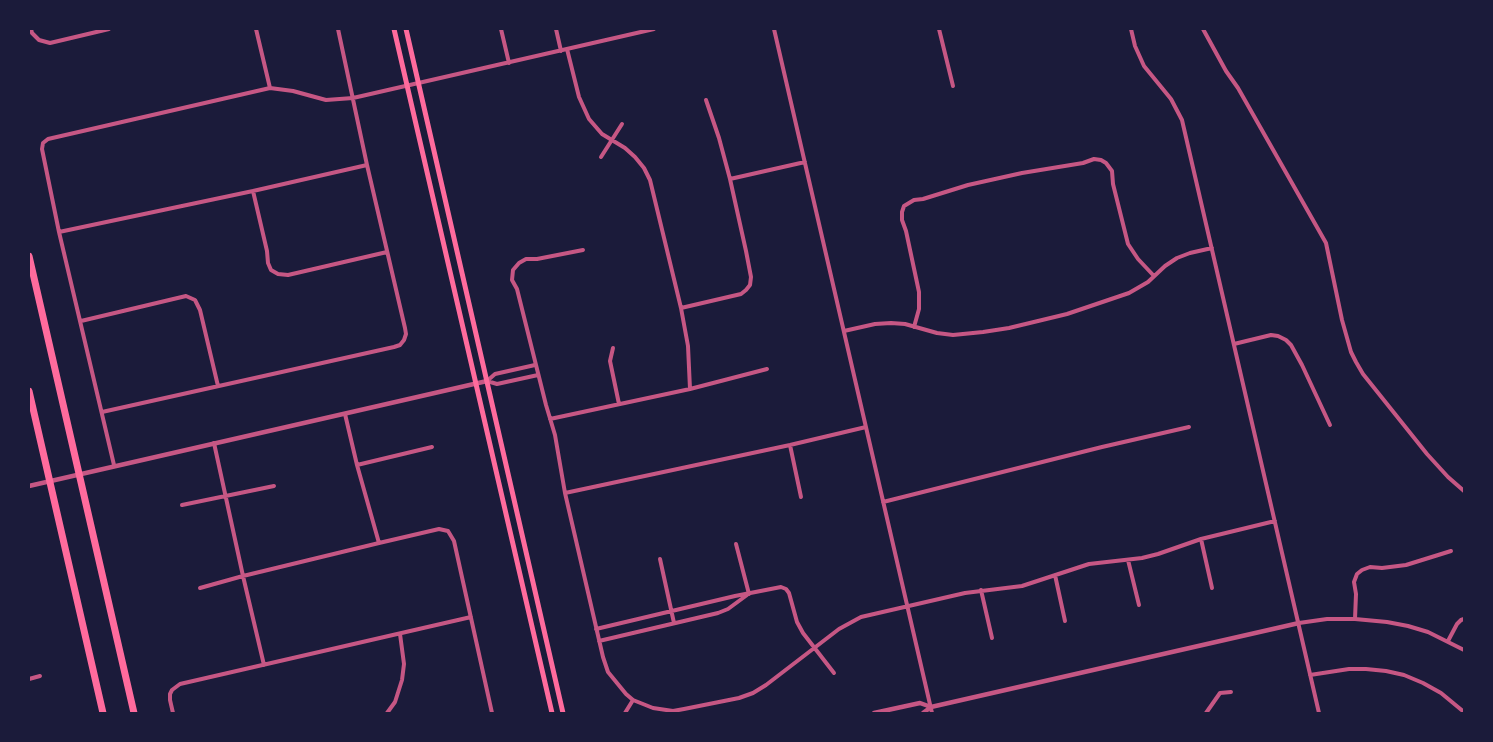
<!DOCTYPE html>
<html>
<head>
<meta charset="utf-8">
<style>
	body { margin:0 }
	#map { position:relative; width:1493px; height:742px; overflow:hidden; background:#1b1b3a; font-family:"PT Sans Narrow",sans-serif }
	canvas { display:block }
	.frame { position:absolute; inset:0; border:30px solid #1b1b3a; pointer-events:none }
</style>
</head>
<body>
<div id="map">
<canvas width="1493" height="742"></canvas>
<div class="frame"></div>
</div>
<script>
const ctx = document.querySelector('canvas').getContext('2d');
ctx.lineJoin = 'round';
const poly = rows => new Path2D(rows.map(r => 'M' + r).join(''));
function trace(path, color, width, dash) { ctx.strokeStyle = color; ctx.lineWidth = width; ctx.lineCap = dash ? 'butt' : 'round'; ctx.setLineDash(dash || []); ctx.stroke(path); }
trace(poly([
	[31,29,32,33,39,40,50,43,109,29],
	[256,29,270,88],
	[501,29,509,63],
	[556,29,561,51],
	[774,29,932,713],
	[939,29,953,86],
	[1131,29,1135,46,1144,66,1171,99,1182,120,1319,713],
	[1203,29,1226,71,1238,88,1326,243,1342,320,1351,352,1356,362,1363,374,1427,454,1448,477,1464,491],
	[567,49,579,97,589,119,602,134,625,148,635,157,644,168,650,180,681,308,688,346,690,389],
	[601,157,622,124],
	[730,179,805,162],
	[253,191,267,251,268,263,271,270,278,274,288,275,387,252],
	[59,232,253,191,367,165],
	[583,250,537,259,526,259,519,263,513,270,512,280,517,289,546,405,555,435,565,493,603,657,608,672,626,694,633,700,653,708,673,711,684,709,739,698,753,693,766,685,839,629,861,617,965,593,1022,586,1089,564,1142,558,1158,554,1201,539,1275,521],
	[681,308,741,294,746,290,750,285,751,277,746,251,730,179,719,138,706,100],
	[81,321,186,296,195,300,200,310,218,386],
	[914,327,919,309,919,292,906,231,902,220,902,212,904,206,914,200,923,199,968,185,1022,173,1083,163,1094,159,1101,160,1106,163,1112,171,1113,184,1128,244,1138,259,1154,276],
	[844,331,875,324,891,323,905,324,937,333,953,335,983,332,1009,328,1067,314,1129,293,1148,282,1165,266,1177,258,1190,253,1212,248],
	[1234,344,1271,335,1278,336,1286,340,1291,345,1302,365,1330,425],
	[613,348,610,361,619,404],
	[487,381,497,384,538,375],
	[487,381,495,374,535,365],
	[102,412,394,347,400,345,404,340,406,334,405,328,367,165,338,29],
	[345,414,357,465,379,543],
	[550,419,690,389,767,369],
	[214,443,243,576,264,665],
	[790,445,801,497],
	[114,465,59,232,42,149,43,143,48,139,270,88,293,91,326,100,353,98,654,29],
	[357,465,432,447],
	[565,493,790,445,866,427],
	[883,502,1102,447,1189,427],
	[182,505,274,486],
	[1201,539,1212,588],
	[736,544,749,594],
	[660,559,674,623],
	[1128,560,1139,605],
	[1055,575,1065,621],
	[200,588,243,576,379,543,439,529,448,531,454,541,492,713],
	[981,590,992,638],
	[1355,619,1356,594,1354,582,1357,574,1362,570,1370,567,1382,568,1406,565,1451,551],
	[1299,623,1327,619,1355,619,1387,622,1408,626,1428,632,1464,650],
	[596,629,735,596,781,587,786,589,789,593,797,622,803,633,834,673],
	[599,641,718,613,728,609,747,595],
	[1448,641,1457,624,1461,620,1464,619],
	[1310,675,1349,669,1366,669,1386,671,1404,675,1423,683,1441,693,1464,712],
	[29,679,40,676],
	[173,713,170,700,170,694,172,690,180,684,471,617],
	[387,713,395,702,402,680,404,664,400,634],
	[625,713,633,700],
	[1206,713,1220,693,1231,692]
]), '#c65784', 4);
trace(poly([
	[29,486,487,381],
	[874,713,920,703,931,707],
	[923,713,931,707,1299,623]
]), '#c65784', 4.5);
trace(poly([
	[394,29,552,713],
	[406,29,563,713]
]), '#ff6b9d', 5);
trace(poly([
	[29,256,134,713],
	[29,391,103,713]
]), '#ff6b9d', 7);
</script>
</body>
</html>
